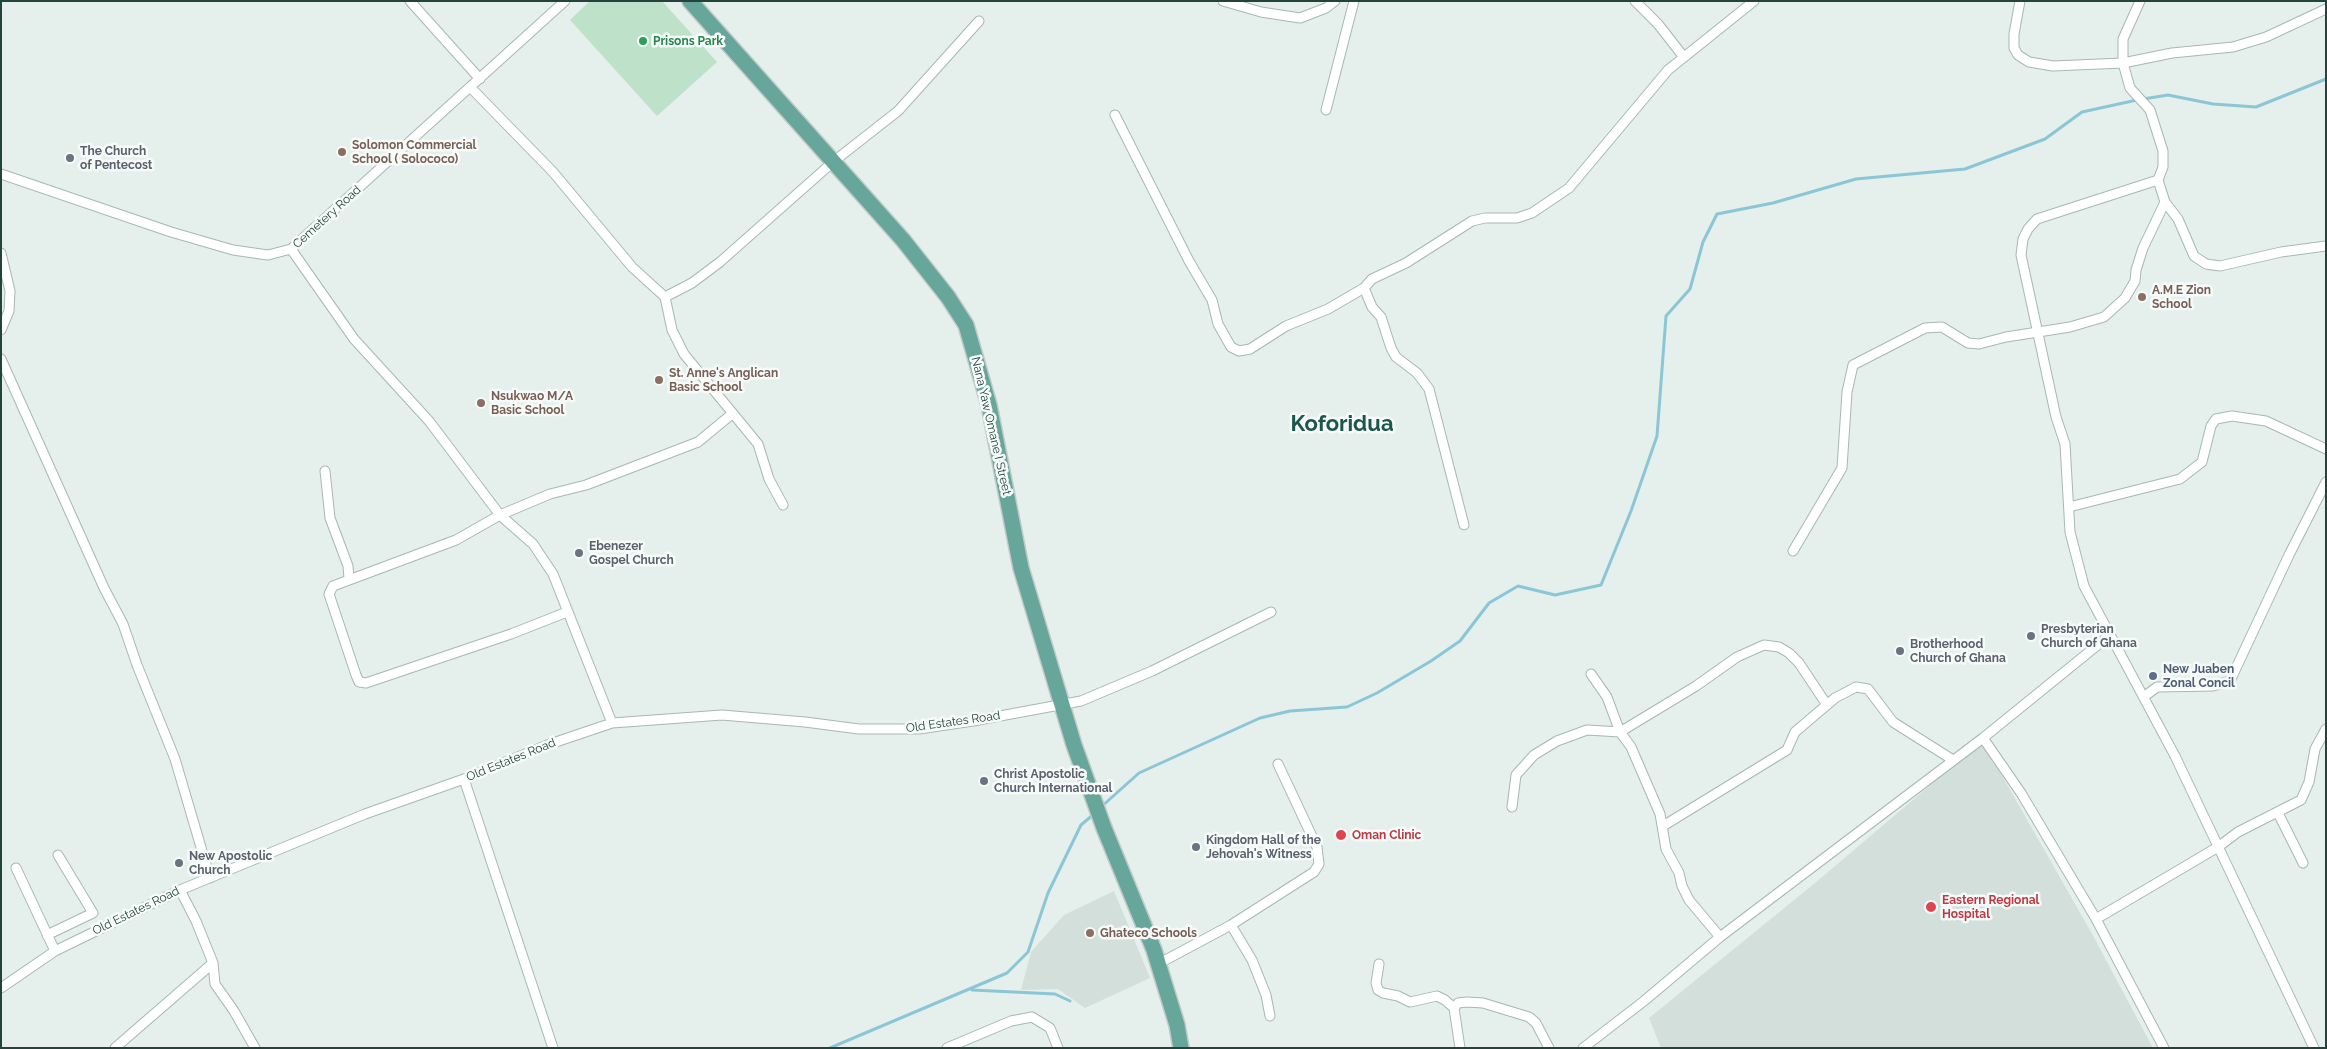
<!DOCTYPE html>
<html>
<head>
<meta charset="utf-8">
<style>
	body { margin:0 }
	#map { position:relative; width:2327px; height:1049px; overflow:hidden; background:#e5efeb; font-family:Raleway,sans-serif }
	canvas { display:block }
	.frame { position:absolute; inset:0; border:2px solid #23433c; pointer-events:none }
</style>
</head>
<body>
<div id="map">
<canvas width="2327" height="1049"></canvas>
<div class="frame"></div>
</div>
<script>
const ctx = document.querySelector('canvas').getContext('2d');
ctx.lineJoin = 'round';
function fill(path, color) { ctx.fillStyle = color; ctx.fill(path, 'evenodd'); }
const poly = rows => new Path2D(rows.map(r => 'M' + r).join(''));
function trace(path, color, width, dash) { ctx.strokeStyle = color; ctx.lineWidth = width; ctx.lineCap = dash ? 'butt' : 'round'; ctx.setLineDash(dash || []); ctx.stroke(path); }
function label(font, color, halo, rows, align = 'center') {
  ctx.font = font + ' Raleway,sans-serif'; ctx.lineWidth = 5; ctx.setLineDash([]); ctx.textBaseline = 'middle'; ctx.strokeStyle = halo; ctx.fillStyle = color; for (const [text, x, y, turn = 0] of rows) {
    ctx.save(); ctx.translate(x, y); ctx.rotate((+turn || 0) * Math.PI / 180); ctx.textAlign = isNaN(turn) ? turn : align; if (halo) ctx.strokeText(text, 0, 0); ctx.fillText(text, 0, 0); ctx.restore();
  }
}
fill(poly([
	[1984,744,2091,932,2153,1048,1661,1048,1649,1018,1815,883,1967,754],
	[1114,891,1150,978,1085,1008,1058,989,1021,990,1031,952,1064,915]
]), '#d3dfda');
fill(poly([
	[590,1,662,1,717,62,657,116,570,20]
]), '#bde1c9');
trace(poly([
	[2143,99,2168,95,2213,104,2256,107,2326,79],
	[1101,807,1139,773,1260,718,1290,711,1347,707,1377,693,1431,661,1460,641,1489,603,1518,586,1555,595,1601,585,1631,511,1657,436,1666,316,1690,289,1703,242,1717,214,1773,203,1856,179,1965,169,2045,139,2082,112,2137,100],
	[972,990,1055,994,1070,1001],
	[830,1048,1007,973,1028,952,1048,893,1081,825,1095,813]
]), '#8bc6d7', 3);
const minor = poly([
	[410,1,480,79],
	[1223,1,1261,12,1300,18,1326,8,1335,1],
	[1635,1,1658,24,1683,56],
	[2020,1,2014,34,2014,48,2018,55,2029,62,2053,66,2123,63,2123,39,2140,1],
	[471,88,553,172,632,267,665,297,672,330,684,354,758,444,769,479,783,505],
	[1326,110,1354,1],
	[1115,115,1189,261,1212,300,1218,324,1231,347,1239,351,1250,349,1286,326,1328,309,1364,288,1372,279,1406,263,1472,221,1485,218,1517,218,1532,213,1569,188,1668,70,1754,1],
	[1,174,171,232,233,250,268,255,291,249,565,1],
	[2158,180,2165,202,2178,219,2194,256,2206,264,2220,266,2281,252,2326,246],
	[291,249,354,339,429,421,500,515,533,544,553,574,612,723],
	[1,253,10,291,9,311,1,330],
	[1364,288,1372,307,1381,317,1391,348,1396,357,1417,373,1429,389,1464,525],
	[665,297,692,283,720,262,833,162,898,111,979,21],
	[1,359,104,588,123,624,137,665,175,759,210,878],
	[325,471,330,518,348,566,349,579],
	[2069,507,2180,479,2202,462,2211,426,2216,419,2232,416,2266,421,2326,449],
	[1793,551,1842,468,1847,392,1853,365,1925,328,1942,327,1968,343,1979,344,2006,337,2070,327,2104,317,2125,298,2135,281,2136,270,2143,248,2165,202],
	[567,612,511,634,366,683,359,682,356,675,329,594,333,586,456,540,500,515,550,494,586,485,698,442,732,414],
	[1591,674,1607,697,1620,732,1631,747,1660,814,1666,849,1679,873,1682,886,1689,900,1720,937],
	[2145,696,2157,687,2213,686,2230,681,2289,555,2326,482],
	[1983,738,2021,793,2096,919,2164,1048],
	[464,779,553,1048],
	[1512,807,1516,775,1534,755,1557,741,1587,730,1620,732,1696,686,1737,657,1764,645,1779,647,1789,653,1799,663,1827,705],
	[2278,813,2303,863],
	[1663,826,1787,750,1795,732,1835,698,1856,687,1868,689,1893,722,1953,760],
	[16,868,55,951],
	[180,890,196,921,213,963,215,984,234,1011,255,1048],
	[2096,919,2218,847,2238,832,2301,800,2309,782,2315,749,2326,729],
	[1231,925,1252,960,1266,995,1270,1016],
	[47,935,93,913,58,855],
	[1158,964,1231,925,1314,872,1319,864,1317,847,1278,764],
	[1379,964,1376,983,1378,990,1383,993,1398,996,1410,1002,1437,996,1445,1000,1454,1008],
	[1,988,55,951,180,890,365,814,464,779,547,745,612,723,722,715,805,722,859,729,919,729,973,721,1081,701,1152,671,1271,612],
	[115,1048,213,963],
	[947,1048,1011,1021,1032,1017,1050,1028,1058,1048],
	[1460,1048,1454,1008,1458,1003,1467,1002,1483,1003,1529,1017,1536,1023,1549,1048],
	[1583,1048,1644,1001,1720,937,1983,738,2110,635],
	[2314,1048,2175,756,2084,586,2070,532,2065,444,2056,417,2021,255,2023,239,2028,229,2037,219,2158,180,2163,167,2163,151,2150,110,2130,88,2123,63,2172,53,2233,47,2266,37,2326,9]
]);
const primary = poly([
	[690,1,903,240,948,297,966,325,989,405,1021,568,1074,745,1104,828,1154,950,1177,1025,1181,1048]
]);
trace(minor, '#a7b8b3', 11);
trace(primary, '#c1cac8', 18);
trace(minor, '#fff', 9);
trace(primary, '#67a79b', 15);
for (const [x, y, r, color] of [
	[643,41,5,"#2e9e5b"],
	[342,152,5,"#8d6e63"],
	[70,158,5,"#6b7280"],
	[2142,297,5,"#8d6e63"],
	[659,380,5,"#8d6e63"],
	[481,403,5,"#8d6e63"],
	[579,553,5,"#6b7280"],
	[2031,636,5,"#6b7280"],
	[1900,651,5,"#6b7280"],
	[2153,676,5,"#5c6f8a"],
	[984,781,5,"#6b7280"],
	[1341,835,6,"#e0444e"],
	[1196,847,5,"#6b7280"],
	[179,863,5,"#6b7280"],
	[1931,907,6,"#e0444e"],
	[1090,933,5,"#8d6e63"]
]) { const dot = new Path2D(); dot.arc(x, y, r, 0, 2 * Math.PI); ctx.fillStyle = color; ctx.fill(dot); trace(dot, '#f6fbf9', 2); }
label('bold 12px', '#27864d', '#f6fbf9', [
	["Prisons Park",653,41]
], 'left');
label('bold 12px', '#785e54', '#f6fbf9', [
	["Solomon Commercial",352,145],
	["School ( Solococo)",352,159],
	["A.M.E Zion",2152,290],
	["School",2152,304],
	["St. Anne's Anglican",669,373],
	["Basic School",669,387],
	["Nsukwao M/A",491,396],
	["Basic School",491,410],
	["Ghateco Schools",1100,933]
], 'left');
label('bold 12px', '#5b616d', '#f6fbf9', [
	["The Church",80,151],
	["of Pentecost",80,165],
	["Ebenezer",589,546],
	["Gospel Church",589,560],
	["Presbyterian",2041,629],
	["Church of Ghana",2041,643],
	["Brotherhood",1910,644],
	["Church of Ghana",1910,658],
	["Christ Apostolic",994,774],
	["Church International",994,788],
	["Kingdom Hall of the",1206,840],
	["Jehovah's Witness",1206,854],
	["New Apostolic",189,856],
	["Church",189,870]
], 'left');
label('12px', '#23433c', '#f6fbf9', [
	["Cemetery Road",327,217,-42],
	["Nana Yaw Omane I Street",991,426,77],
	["Old Estates Road",953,722,-8],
	["Old Estates Road",511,760,-22],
	["Old Estates Road",136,911,-26]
]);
label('bold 12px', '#4e5e75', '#f6fbf9', [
	["New Juaben",2163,669],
	["Zonal Concil",2163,683]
], 'left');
label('bold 12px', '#be3a42', '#f6fbf9', [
	["Oman Clinic",1352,835],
	["Eastern Regional",1942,900],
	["Hospital",1942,914]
], 'left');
label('bold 22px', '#1d574c', '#f6fbf9', [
	["Koforidua",1342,424]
]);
</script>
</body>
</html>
